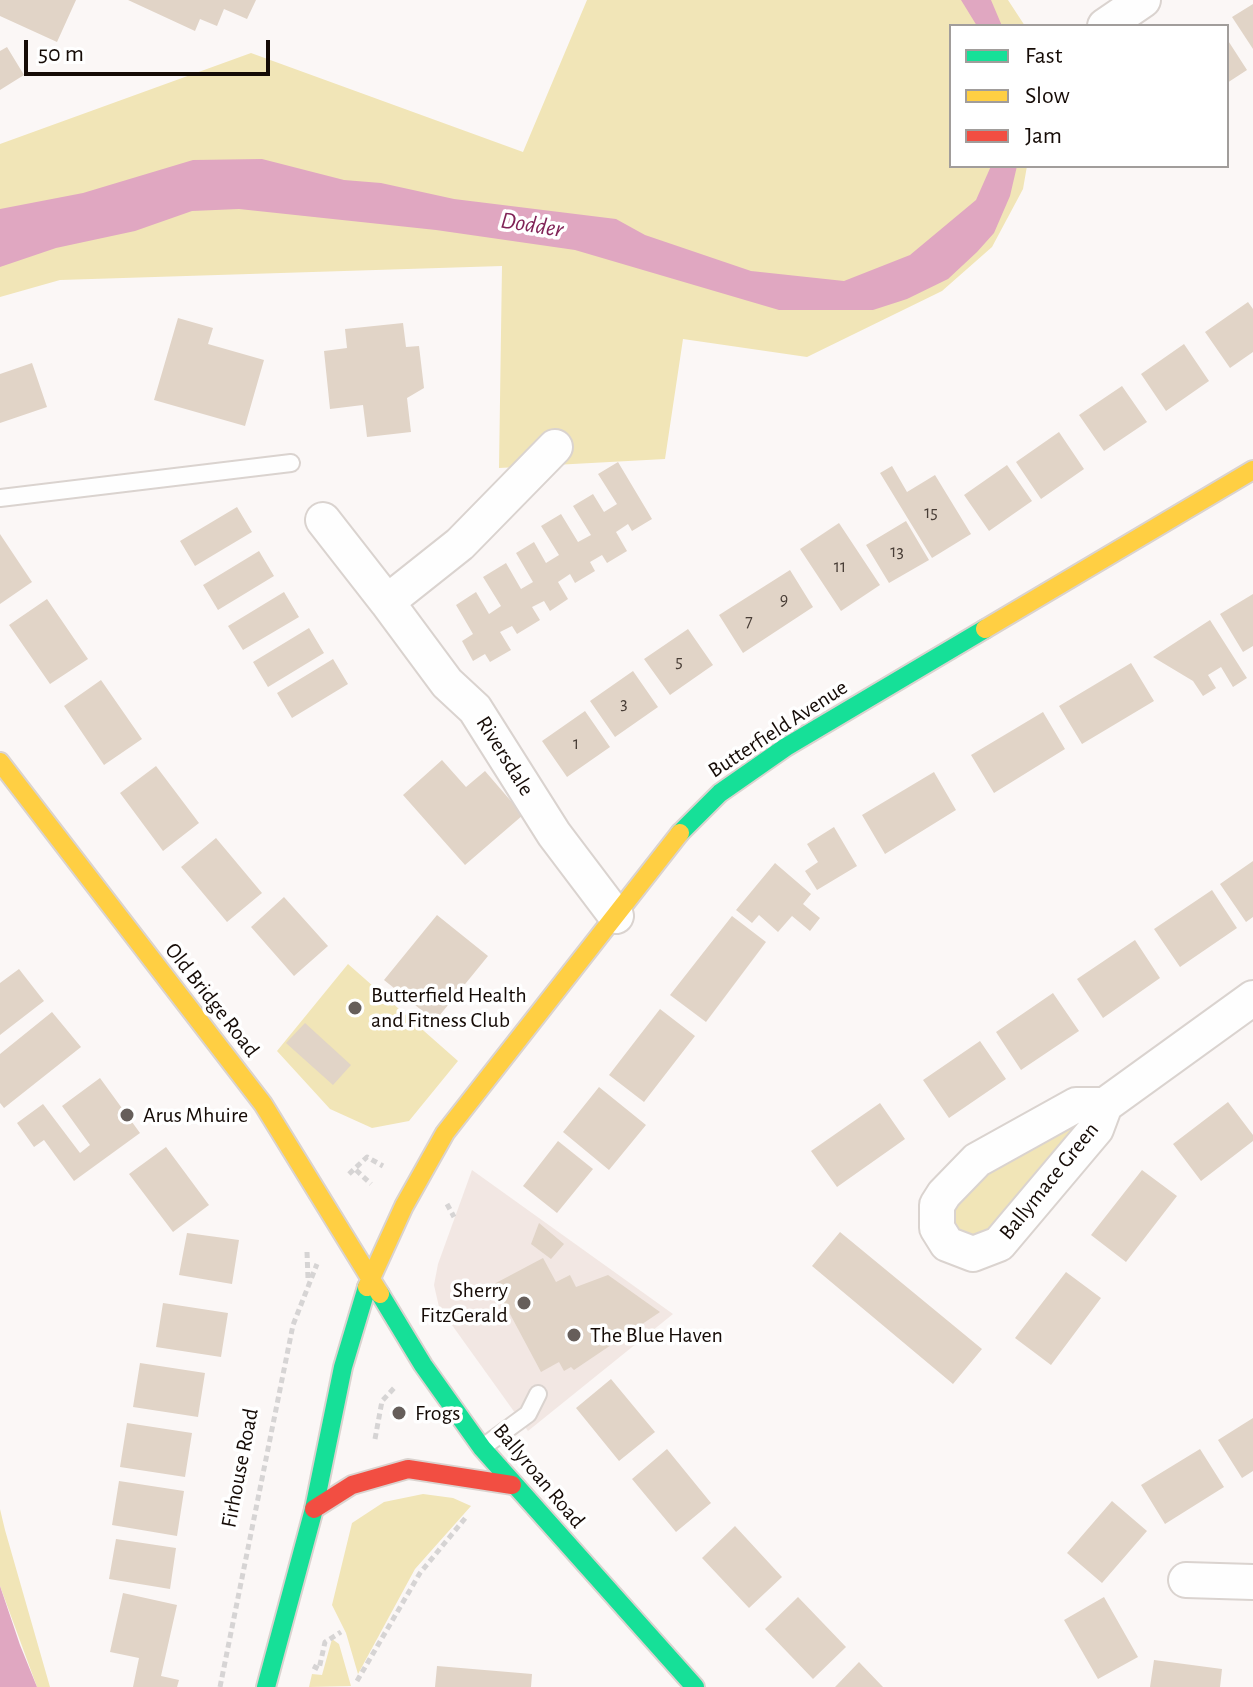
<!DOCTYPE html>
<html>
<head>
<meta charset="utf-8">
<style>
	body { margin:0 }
	#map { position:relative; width:1253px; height:1687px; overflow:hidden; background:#fbf7f6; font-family:"Alegreya Sans",sans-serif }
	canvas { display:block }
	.legend { position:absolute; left:949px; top:24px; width:280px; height:144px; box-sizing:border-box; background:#fff; border:2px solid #a19d9b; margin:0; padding:10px 14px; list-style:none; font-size:24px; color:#150b06 }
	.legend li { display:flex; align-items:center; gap:16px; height:40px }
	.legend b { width:40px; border:2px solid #a19d9b }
	.scale { position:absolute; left:24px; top:40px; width:246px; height:36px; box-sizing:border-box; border:4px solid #150b06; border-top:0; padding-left:10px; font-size:24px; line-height:28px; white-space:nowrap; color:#150b06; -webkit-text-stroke:6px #fff; paint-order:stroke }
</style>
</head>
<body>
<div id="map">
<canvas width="1253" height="1687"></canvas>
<ul class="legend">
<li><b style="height:10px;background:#16e098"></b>Fast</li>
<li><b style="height:10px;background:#ffcf43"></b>Slow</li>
<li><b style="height:10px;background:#f24e42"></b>Jam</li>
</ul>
<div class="scale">50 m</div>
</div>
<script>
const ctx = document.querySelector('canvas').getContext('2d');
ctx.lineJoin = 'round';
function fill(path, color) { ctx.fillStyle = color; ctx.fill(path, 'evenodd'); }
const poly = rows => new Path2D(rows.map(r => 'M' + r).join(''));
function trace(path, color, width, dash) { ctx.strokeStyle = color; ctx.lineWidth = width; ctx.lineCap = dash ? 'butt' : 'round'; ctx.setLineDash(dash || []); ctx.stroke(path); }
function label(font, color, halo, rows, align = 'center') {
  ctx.font = font + ' "Alegreya Sans",sans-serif'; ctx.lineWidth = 7; ctx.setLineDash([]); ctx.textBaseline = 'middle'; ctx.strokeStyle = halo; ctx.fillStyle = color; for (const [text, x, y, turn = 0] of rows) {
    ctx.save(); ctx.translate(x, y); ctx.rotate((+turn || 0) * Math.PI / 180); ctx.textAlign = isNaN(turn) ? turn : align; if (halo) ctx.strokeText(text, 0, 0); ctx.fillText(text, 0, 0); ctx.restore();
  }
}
fill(poly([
	[472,1170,673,1314,528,1431,439,1307,434,1285,438,1264]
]), '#f2e7e3');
fill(poly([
	[587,0,1008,0,1025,26,951,26,951,166,1027,166,1023,189,992,247,942,291,807,357,683,339,665,459,499,468,502,266,60,280,0,297,0,144,251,53,523,152],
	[348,964,458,1061,409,1121,372,1128,330,1109,277,1051],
	[1111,1095,982,1244,950,1239,944,1194],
	[423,1494,453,1498,471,1506,415,1569,358,1674,346,1633,332,1605,352,1523,384,1502],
	[0,1509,5,1530,50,1687,37,1687,0,1586],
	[332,1639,339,1644,351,1686,309,1687,312,1674,322,1675]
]), '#f1e5b7');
fill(poly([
	[961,0,991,0,1002,26,977,26],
	[262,159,344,180,381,183,454,199,616,219,645,235,751,271,844,281,910,255,976,200,991,166,1017,166,1010,196,994,233,977,252,948,279,907,299,873,310,779,310,575,250,436,230,239,209,192,211,135,231,56,248,0,267,0,209,83,193,193,160],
	[0,1586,20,1645,37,1687,0,1687]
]), '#e0a7c1');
fill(poly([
	[0,0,76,0,57,42,0,16],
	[128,0,256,0,247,19,224,9,217,26,200,19,195,31],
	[1253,4,1253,49,1232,17],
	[1227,39,1247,70,1227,83],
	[7,47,24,75,0,90,0,51],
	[1248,302,1253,309,1253,352,1230,368,1205,332],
	[178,318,213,328,208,344,264,360,245,426,154,400],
	[403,323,406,347,419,346,424,388,407,398,411,432,367,437,363,405,330,409,324,351,347,348,345,329],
	[1184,344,1209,381,1166,411,1141,374],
	[32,363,47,407,0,423,0,374],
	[1122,386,1147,422,1104,451,1079,415],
	[1059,432,1084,469,1041,499,1016,462],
	[618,462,652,519,632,531,628,524,616,532,627,551,607,563,602,555,590,562,595,571,575,583,570,574,558,582,568,599,550,611,544,601,532,607,540,620,517,634,512,626,500,632,511,650,490,662,485,654,473,661,462,641,473,634,456,605,476,592,489,614,501,606,483,577,506,563,521,589,533,582,516,553,534,542,546,563,559,555,541,526,561,514,578,542,591,535,573,506,593,494,604,512,617,504,598,474],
	[1007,465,1032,501,989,531,964,495],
	[892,466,907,492,935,475,971,534,932,558,880,473],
	[237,507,252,532,195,566,180,541],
	[906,521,929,560,889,583,866,545],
	[839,523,880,585,841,611,800,549],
	[0,534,32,582,0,604],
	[259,551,274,576,218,610,203,585],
	[790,570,813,607,743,653,719,615],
	[284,592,299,617,243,650,228,626],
	[1253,594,1253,646,1243,652,1220,614],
	[47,599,88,659,50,684,9,625],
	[1210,620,1247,678,1233,687,1221,667,1208,675,1216,688,1203,696,1193,681,1153,657],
	[309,628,324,653,268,687,253,662],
	[688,629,713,665,670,695,644,659],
	[333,659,348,684,292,718,277,693],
	[1131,663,1154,701,1082,744,1059,706],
	[633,671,658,707,615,737,590,701],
	[101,680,142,739,104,765,64,706],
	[585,711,610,747,567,777,542,741],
	[1043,712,1065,749,994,793,971,755],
	[442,760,466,787,485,771,523,815,465,865,403,795],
	[156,766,199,823,163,851,120,793],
	[934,772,956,810,885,854,862,815],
	[834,827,857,866,817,890,805,871,818,862,807,844],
	[216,838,262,893,227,922,181,867],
	[1253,861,1253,917,1246,922,1220,884],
	[775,863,811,894,803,904,820,918,810,931,792,916,778,932,759,915,752,923,736,910],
	[1212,890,1237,928,1180,967,1154,929],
	[284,897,328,946,294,976,251,927],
	[437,915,488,956,435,1021,384,980],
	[732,916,766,942,706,1022,670,995],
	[1135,940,1160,978,1103,1018,1077,979],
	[19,969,44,1001,0,1035,0,983],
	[1053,993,1079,1031,1021,1070,996,1032],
	[660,1009,695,1036,644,1102,609,1075],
	[52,1012,81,1047,4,1108,0,1103,0,1054],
	[305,1023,351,1065,333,1085,286,1043],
	[980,1041,1006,1079,949,1118,923,1080],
	[100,1078,140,1133,74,1181,44,1140,34,1147,17,1123,43,1104,80,1153,90,1145,62,1106],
	[599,1087,646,1125,609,1170,563,1132],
	[1228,1102,1253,1135,1253,1141,1201,1181,1173,1144],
	[880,1103,905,1139,837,1187,811,1151],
	[558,1141,593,1169,557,1213,523,1186],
	[166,1147,209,1205,173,1232,129,1174],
	[1142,1170,1177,1196,1126,1262,1091,1235],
	[539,1223,564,1244,551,1259,531,1244],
	[840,1232,982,1349,953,1384,812,1266],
	[187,1233,239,1240,232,1284,179,1275],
	[543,1258,556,1282,570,1275,576,1287,608,1275,660,1312,574,1370,571,1367,564,1371,559,1362,541,1372,494,1284],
	[1066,1272,1101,1298,1051,1365,1015,1338],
	[163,1303,228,1313,221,1357,156,1347],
	[140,1363,205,1373,198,1417,133,1407],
	[611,1379,655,1432,619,1461,576,1408],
	[1253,1418,1253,1471,1242,1478,1218,1440],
	[127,1423,192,1433,185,1477,120,1467],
	[667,1449,711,1503,676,1532,632,1479],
	[1200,1449,1224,1487,1165,1524,1141,1485],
	[119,1481,184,1491,177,1536,112,1525],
	[1112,1501,1147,1531,1102,1583,1067,1553],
	[735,1526,782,1577,749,1608,702,1558],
	[116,1539,176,1548,170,1589,109,1579],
	[123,1593,177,1605,161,1676,179,1680,177,1687,133,1687,139,1658,110,1652],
	[798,1597,846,1647,813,1679,765,1629],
	[1104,1597,1138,1657,1098,1679,1064,1620],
	[1154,1660,1222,1669,1220,1687,1150,1687],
	[859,1662,883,1687,835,1687],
	[437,1666,532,1674,531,1687,435,1687]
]), '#e1d4c7');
const lane = poly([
	[0,498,291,463],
	[483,1447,528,1414,538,1394]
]);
const street = poly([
	[1105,26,1143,0],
	[555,447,460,544,387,602,447,683,475,709,554,834,616,916],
	[323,520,387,602],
	[1105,1105,1076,1105,977,1160,944,1194,937,1205,937,1228,947,1244,973,1254,999,1244,1096,1129,1105,1105,1253,998],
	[1186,1580,1253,1582]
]);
const fast = poly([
	[680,833,720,793,786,747,985,629],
	[380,1294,423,1365,482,1448,695,1687],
	[266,1687,314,1509,343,1367,367,1287]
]);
const slow = poly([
	[985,629,1253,470],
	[0,762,263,1104,380,1294],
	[367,1287,404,1206,445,1133,680,833]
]);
const jam = poly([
	[314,1509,352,1485,408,1469,512,1485]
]);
trace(lane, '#dad3cf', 20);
trace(street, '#dad3cf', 38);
trace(fast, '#dad3cf', 22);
trace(slow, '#dad3cf', 22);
trace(jam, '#dad3cf', 22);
trace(poly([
	[356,1170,371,1184],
	[349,1174,367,1157,383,1166],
	[447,1204,454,1217],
	[307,1252,308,1278],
	[375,1439,382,1401,395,1387],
	[313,1666,319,1669,325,1642,341,1632],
	[357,1681,420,1573,467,1516],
	[220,1687,293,1325,317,1264]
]), '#d6d4d4', 5, [6, 4]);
trace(lane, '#fefefe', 16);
trace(street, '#fefefe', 34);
trace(fast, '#16e098', 18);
trace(slow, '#ffcf43', 18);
trace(jam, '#f24e42', 18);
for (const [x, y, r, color] of [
	[355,1008,8,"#665e5a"],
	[127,1115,8,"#665e5a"],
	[524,1303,8,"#665e5a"],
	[574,1335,8,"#665e5a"],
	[399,1413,8,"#665e5a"]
]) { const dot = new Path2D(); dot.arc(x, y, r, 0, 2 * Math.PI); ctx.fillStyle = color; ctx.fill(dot); trace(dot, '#fff', 3); }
label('18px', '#483d36', null, [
	["15",931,513],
	["13",897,552],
	["11",840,567],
	["9",784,600],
	["7",749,622],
	["5",679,662],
	["3",624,704],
	["1",576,744]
]);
label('22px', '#150b06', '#fff', [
	["Butterfield Avenue",778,729,-33],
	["Riversdale",505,756,58],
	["Old Bridge Road",212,1000,52],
	["Ballymace Green",1049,1181,-51],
	["Firhouse Road",240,1468,-79],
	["Ballyroan Road",539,1476,50]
]);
label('22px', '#150b06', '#fff', [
	["Butterfield Health",371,995],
	["and Fitness Club",371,1020],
	["Arus Mhuire",143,1115],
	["Sherry",508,1290,"right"],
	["FitzGerald",508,1315,"right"],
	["The Blue Haven",590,1335],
	["Frogs",415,1413]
], 'left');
label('italic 24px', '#802357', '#fff', [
	["Dodder",532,225,9]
]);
</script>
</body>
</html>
